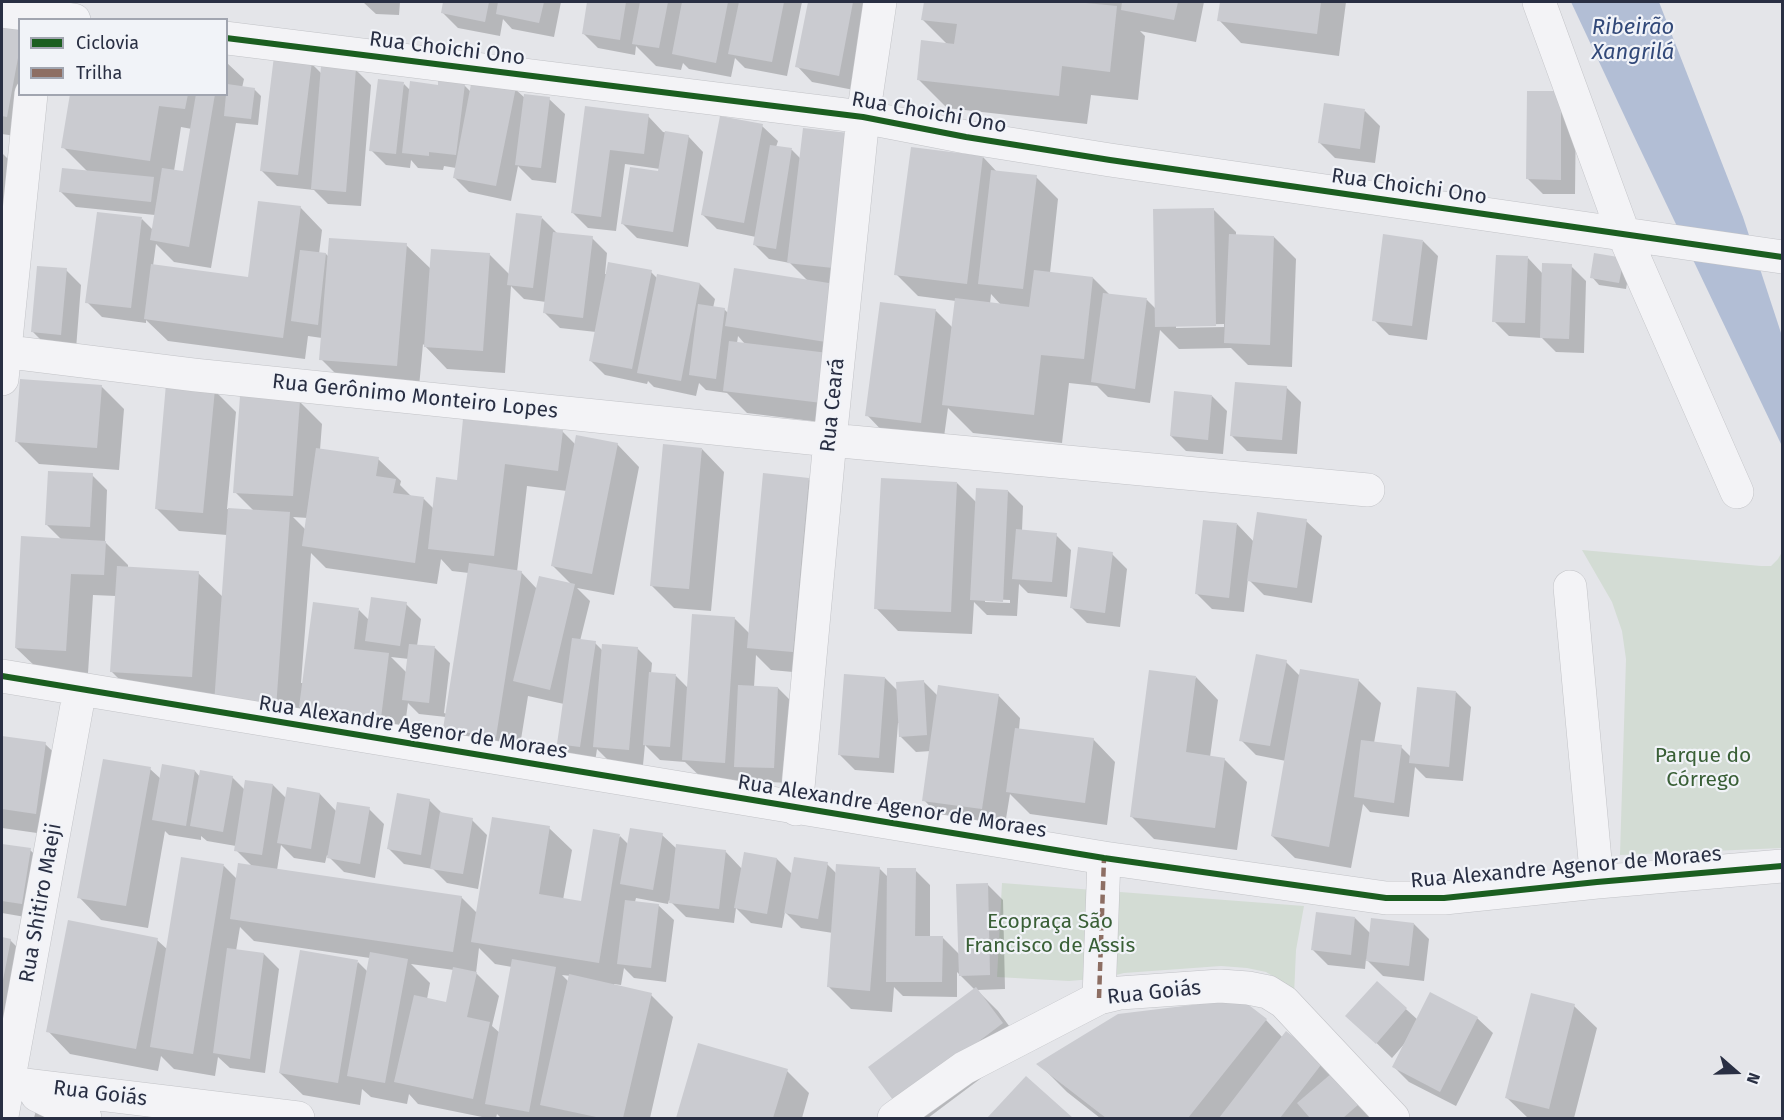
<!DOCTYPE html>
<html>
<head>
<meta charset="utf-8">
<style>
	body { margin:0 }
	#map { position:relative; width:1784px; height:1120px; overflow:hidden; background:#e4e5e9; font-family:"Fira Sans",sans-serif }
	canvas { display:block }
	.frame { position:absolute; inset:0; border:3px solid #292f43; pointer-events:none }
	.legend { position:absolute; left:18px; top:18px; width:210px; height:78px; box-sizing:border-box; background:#f1f3f8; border:2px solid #a1a5b0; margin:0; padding:8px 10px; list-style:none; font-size:18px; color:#292f43 }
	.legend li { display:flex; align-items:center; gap:12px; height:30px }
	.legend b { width:30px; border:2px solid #a1a5b0 }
	.north { position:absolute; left:1706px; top:1042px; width:60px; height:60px; -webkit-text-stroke:4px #f1f3f8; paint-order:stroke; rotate:110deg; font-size:16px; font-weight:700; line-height:24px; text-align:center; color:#292f43 }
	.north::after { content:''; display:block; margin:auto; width:21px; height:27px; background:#292f43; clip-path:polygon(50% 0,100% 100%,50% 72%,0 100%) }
</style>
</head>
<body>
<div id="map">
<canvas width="1784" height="1120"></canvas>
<div class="frame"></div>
<ul class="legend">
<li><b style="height:8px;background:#1b5e20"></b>Ciclovia</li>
<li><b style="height:8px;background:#8d6e63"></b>Trilha</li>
</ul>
<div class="north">N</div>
</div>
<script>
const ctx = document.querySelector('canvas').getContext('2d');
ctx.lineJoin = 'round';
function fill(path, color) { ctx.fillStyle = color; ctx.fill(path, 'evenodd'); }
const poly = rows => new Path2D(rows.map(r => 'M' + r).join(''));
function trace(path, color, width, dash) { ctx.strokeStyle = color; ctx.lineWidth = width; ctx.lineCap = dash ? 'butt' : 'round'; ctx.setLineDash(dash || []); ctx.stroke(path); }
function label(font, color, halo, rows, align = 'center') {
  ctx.font = font + ' "Fira Sans",sans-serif'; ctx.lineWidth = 4.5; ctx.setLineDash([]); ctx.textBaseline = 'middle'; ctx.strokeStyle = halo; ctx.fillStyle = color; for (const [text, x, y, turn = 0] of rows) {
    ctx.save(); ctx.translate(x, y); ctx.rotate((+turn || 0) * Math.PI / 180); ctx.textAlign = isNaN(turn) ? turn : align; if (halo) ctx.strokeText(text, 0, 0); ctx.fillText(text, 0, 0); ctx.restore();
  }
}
fill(poly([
	[1782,543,1782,848,1620,855,1626,659,1622,631,1612,602,1582,550,1761,566,1771,566,1778,559,1782,552],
	[1002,883,1304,906,1296,950,1294,995,1282,982,1266,972,1247,968,1221,966,1124,973,1104,978,1069,981,997,977]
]), '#d3dcd4');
fill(poly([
	[1571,2,1659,2,1743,217,1782,336,1782,446,1631,130]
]), '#b2bed5');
fill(poly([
	[363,2,400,2,399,15,376,14],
	[440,2,561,2,554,37,512,29,503,19,500,36,458,28,443,13,445,2],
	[589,2,802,2,787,76,745,68,735,58,731,77,689,69,683,63,681,70,656,66,636,46,635,55,598,48,583,33],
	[809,2,871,2,854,90,812,82,797,66],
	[925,2,1204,2,1196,42,1140,31,1145,36,1138,100,1091,95,1087,124,947,108,918,79,948,45,923,20],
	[1222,2,1346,2,1339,56,1241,43,1219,20],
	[2,25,20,28,20,94,29,138,2,134],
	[226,62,244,79,242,88,254,89,261,96,258,125,236,123,211,268,174,262,156,244,153,266,249,278,300,207,322,230,319,254,326,254,329,257,406,245,431,269,489,254,510,275,542,218,557,233,592,238,607,253,605,274,651,272,657,278,700,284,715,299,713,308,724,309,729,314,808,281,790,263,769,259,754,244,756,237,717,229,702,214,762,126,778,141,776,147,792,150,801,159,848,134,844,425,747,413,727,393,706,390,699,383,696,396,654,387,648,381,647,384,605,375,590,360,596,332,560,328,545,313,546,302,524,299,511,286,505,373,447,369,423,344,419,387,343,381,321,359,322,338,308,336,305,359,168,341,146,320,146,323,102,317,87,302,142,219,153,230,155,215,76,207,61,192,88,172,63,147,72,94,226,94],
	[181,127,192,129,184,173,174,171],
	[738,336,745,344,737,343],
	[311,63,322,74,356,70,371,85,361,206,328,204,314,190,277,186,262,171],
	[404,84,411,91,464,85,471,92,515,89,525,98,549,99,565,114,556,183,532,180,518,166,511,201,469,192,454,177,456,168,444,166,443,170,418,168,411,160,410,168,386,165,371,150],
	[1561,93,1576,108,1575,194,1543,194,1528,179],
	[586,108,648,116,663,132,688,136,703,152,688,247,637,238,622,223,659,173,660,169,625,164,616,231,588,228,573,213],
	[1365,111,1380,126,1375,163,1335,158,1320,143],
	[2,153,25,176,2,275],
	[983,157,998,173,1036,177,1058,199,1050,273,1093,278,1110,295,1147,300,1156,309,1214,210,1236,232,1236,235,1274,237,1296,259,1292,367,1248,365,1231,348,1179,349,1160,330,1150,403,1108,397,1097,386,1069,383,1062,443,973,433,948,408,943,444,889,438,867,415,935,310,953,328,956,301,918,296,896,274],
	[991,294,1001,305,990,304],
	[1224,324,1224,327,1176,328,1176,325],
	[1423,241,1438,256,1427,340,1389,335,1374,320],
	[1528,258,1543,274,1571,266,1586,281,1584,353,1556,352,1542,338,1509,336,1494,321],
	[1630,266,1626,289,1599,285,1592,277],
	[66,270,81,285,76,349,48,347,33,332],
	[101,386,124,409,119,470,39,464,17,442],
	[1286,387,1301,402,1297,454,1247,451,1232,436],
	[214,390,236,412,227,509,254,511,235,492,299,401,322,424,320,450,378,459,401,481,400,485,412,497,424,499,434,509,458,481,562,431,576,445,617,444,639,467,614,595,577,588,590,601,580,641,595,643,603,651,637,648,652,663,651,674,676,676,688,688,734,618,750,634,808,479,830,501,815,674,771,670,756,655,754,687,778,688,793,703,789,783,750,781,747,778,747,785,706,782,685,762,660,760,645,745,643,765,610,762,597,749,595,762,573,759,558,743,564,704,528,696,518,758,467,751,444,728,446,717,419,714,408,703,403,740,323,729,300,706,298,730,134,694,112,672,116,596,93,595,88,673,39,670,16,648,62,540,47,525,92,475,107,490,105,542,128,565,128,568,198,573,223,597,227,535,179,531,156,508],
	[527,486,567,491,553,566,572,585,537,589,521,572,517,572],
	[293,517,308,518,306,530],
	[311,553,326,568,437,584,441,559,452,571,469,573,447,714,444,713,450,663,435,648,417,646,421,619,406,604,369,620,359,610,304,683,301,683],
	[391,657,409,659,407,673],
	[1212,396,1227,411,1223,454,1186,451,1171,436],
	[702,449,724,472,711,611,674,608,651,585],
	[957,483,977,503,1008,491,1023,506,1022,531,1056,535,1071,550,1067,597,1028,593,1019,584,1017,616,987,615,974,602,972,634,898,631,876,608],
	[985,599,1010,600,1010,603,985,602],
	[1306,521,1322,536,1312,603,1264,595,1248,579,1244,612,1212,609,1197,594,1237,524,1254,542],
	[1112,554,1127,569,1120,627,1087,623,1072,608],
	[1286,662,1300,676,1358,680,1381,703,1374,743,1401,747,1411,757,1456,692,1471,707,1463,781,1426,778,1415,767,1409,817,1370,812,1363,804,1351,868,1295,858,1272,836,1286,761,1256,755,1241,740],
	[1196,677,1218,700,1210,757,1224,759,1247,782,1237,850,1154,839,1131,816],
	[885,678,898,691,923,681,938,696,998,695,1020,718,1019,730,1093,739,1115,762,1107,825,1030,814,1010,794,1004,831,946,823,924,800,931,751,916,752,900,736,900,723,898,723,894,773,855,770,840,755],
	[2,738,45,744,68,766,58,836,2,828],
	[150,769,161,779,195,771,200,777,232,777,245,790,273,785,287,799,320,794,336,811,369,809,384,824,375,878,344,872,327,855,325,863,294,858,281,845,277,870,461,897,478,914,549,828,572,850,563,900,582,903,620,836,628,844,662,835,677,849,725,851,742,869,777,859,793,875,827,864,837,874,879,868,889,878,915,870,930,885,930,937,942,937,960,955,988,885,1003,900,1005,989,977,990,998,1011,1024,1046,928,1118,912,1118,974,989,957,972,957,997,903,996,894,987,892,1012,851,1009,829,987,833,933,801,928,785,912,782,928,751,923,736,908,734,923,686,917,669,900,668,904,636,898,635,902,658,905,674,920,666,982,634,978,624,968,621,985,614,984,614,986,651,995,673,1017,650,1118,501,1118,497,1114,496,1118,487,1118,418,1104,409,1094,407,1104,371,1097,362,1089,360,1105,303,1095,280,1073,358,962,368,972,370,958,254,941,240,927,236,951,264,954,279,969,265,1073,230,1068,218,1057,215,1076,174,1069,161,1056,158,1071,70,1054,48,1031,157,940,168,950,183,859,224,866,237,879,252,866,236,850,236,846,207,841,201,836,201,840,169,835,165,831,148,928,101,920,79,897],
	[479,948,495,964,512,967,500,1033,492,1026,499,996,476,973],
	[411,964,454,970,447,1004,427,999,430,983],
	[562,975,571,976,569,982],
	[429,800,444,815,472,820,487,835,478,889,447,883,433,869,404,864,389,849],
	[2,846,30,850,46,865,37,919,2,913],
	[1355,918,1371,934,1414,924,1429,939,1424,981,1383,976,1366,959,1365,969,1328,965,1313,950],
	[2,939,10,940,25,955,12,1021,2,1018],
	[1377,983,1418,1020,1431,994,1477,1018,1493,1033,1456,1106,1409,1082,1394,1067,1405,1043,1392,1058,1361,1028],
	[1574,1006,1597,1028,1574,1118,1528,1118,1507,1098],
	[1266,1020,1283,1038,1323,1062,1372,1118,1100,1118,1067,1092,1039,1064],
	[699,1045,787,1071,809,1093,802,1118,677,1118],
	[1026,1078,1071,1118,989,1118],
	[36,1110,49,1118,34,1118]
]), '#0003');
fill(poly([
	[443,2,489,2,485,22,441,13],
	[498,2,544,2,539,23,496,14],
	[587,2,626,2,620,40,582,34],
	[640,2,668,2,659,48,632,44],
	[682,2,728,2,716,63,672,54],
	[739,2,784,2,772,62,728,54],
	[808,2,853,2,839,76,795,67],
	[924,2,1075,2,1117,6,1110,72,1062,66,1059,96,917,80,921,40,954,44,957,24,921,20],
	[1122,2,1178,2,1174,20,1121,10],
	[1220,2,1321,2,1317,34,1217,21],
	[2,24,20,27,20,47,7,117,2,116],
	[274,56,312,61,298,175,260,171],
	[321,66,356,68,346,192,311,189],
	[378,79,404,82,396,154,369,151],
	[472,79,516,87,496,186,453,178],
	[438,80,465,84,456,155,429,152,429,156,402,153,410,81,438,85],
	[227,84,255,88,251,119,224,116],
	[1527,91,1561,91,1561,180,1526,179],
	[70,94,188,94,185,109,159,106,150,161,61,148],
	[196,94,215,94,189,247,150,240,162,168,183,171],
	[524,94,550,97,541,168,515,165],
	[1324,103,1365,109,1360,149,1318,143],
	[585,106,649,114,644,154,610,150,601,217,571,213],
	[720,116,763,124,744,223,701,215],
	[803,128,849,133,833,268,787,263],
	[665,131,689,135,673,232,621,224,630,167,658,171],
	[770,145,792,148,776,249,753,245],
	[911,147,983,156,967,284,894,275],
	[62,168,154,177,151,202,59,192],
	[991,170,1037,175,1023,289,978,284],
	[258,201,301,206,283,338,144,319,151,264,248,277],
	[1214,208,1216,326,1155,327,1153,209],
	[97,212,142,217,131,308,85,303],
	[516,213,542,216,533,288,507,285],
	[553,232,593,236,583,318,543,313],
	[1229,234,1274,236,1270,345,1224,343],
	[1383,234,1423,240,1412,326,1372,321],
	[329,238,407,243,397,366,319,360],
	[431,249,490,253,483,351,424,347],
	[300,250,326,253,318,325,291,321],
	[1594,253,1624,258,1619,283,1590,278],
	[1496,255,1528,256,1525,323,1492,322],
	[608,262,652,270,632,369,589,361],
	[1542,263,1572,264,1569,339,1540,338],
	[37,266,67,268,61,335,31,332],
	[734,268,835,284,826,342,725,326],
	[1034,270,1093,277,1084,359,1041,355,1034,415,942,405,955,298,1029,307],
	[657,274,700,283,681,381,637,373],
	[1103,293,1147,298,1135,389,1091,382],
	[880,302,936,309,921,423,865,416],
	[698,304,725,308,716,379,689,375],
	[729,341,828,353,822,403,723,391],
	[20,379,102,385,97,448,15,442],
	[1235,382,1287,386,1282,440,1230,436],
	[166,384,215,389,203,513,155,509],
	[1174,391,1212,395,1208,440,1170,436],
	[240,396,300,400,293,496,233,493],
	[463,419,563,430,558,471,505,464,494,556,428,549,436,477,457,480],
	[576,435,618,443,592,574,551,566],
	[663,444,702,448,689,589,650,586],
	[316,448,379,457,376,476,396,479,393,493,424,497,415,563,302,546],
	[48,471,93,473,90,527,45,525],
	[763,473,809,478,793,652,747,648],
	[881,478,957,482,951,612,874,609],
	[976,488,1008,490,1003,602,970,600],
	[228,508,290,512,276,708,214,704],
	[1257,512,1307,519,1297,588,1247,581],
	[1203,520,1237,523,1229,598,1195,594],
	[1016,529,1057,533,1052,582,1012,579],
	[21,536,106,541,104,575,71,574,66,651,15,648],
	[1078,547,1113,552,1105,613,1070,608],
	[469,563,522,571,496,737,443,729],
	[117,566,199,571,192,677,110,672],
	[539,576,575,584,550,690,513,681],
	[371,597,407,602,400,646,365,641],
	[313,602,359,608,354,649,389,653,381,718,299,707],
	[692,614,735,617,725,763,682,760],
	[572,638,596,641,580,747,557,744],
	[409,644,435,646,429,703,402,700],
	[602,644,638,647,629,750,593,747],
	[1256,654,1287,660,1270,746,1239,741],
	[1300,669,1359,679,1329,847,1271,836],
	[1149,670,1196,676,1186,752,1225,758,1215,828,1130,817],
	[649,672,676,674,670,747,643,745],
	[844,674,885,677,879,758,838,755],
	[924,680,927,735,899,737,896,682],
	[738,685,778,687,774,768,734,767],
	[938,685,999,694,982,809,922,801],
	[1417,687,1456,691,1449,767,1409,763],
	[1015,728,1094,738,1085,803,1006,792],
	[2,736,46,742,36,814,2,809],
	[1361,740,1402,745,1394,803,1354,797],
	[103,759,151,767,126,906,77,898],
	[162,764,195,770,186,826,152,820],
	[200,770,233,776,223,832,190,826],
	[245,780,273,784,262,855,234,851],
	[287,787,320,793,311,849,277,843],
	[397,793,430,799,421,855,387,849],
	[337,802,370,807,360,864,327,858],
	[440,812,473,818,463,874,430,869],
	[492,817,550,826,539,894,581,901,593,829,620,834,599,963,471,942],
	[630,828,663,833,653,890,620,884],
	[2,844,31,848,22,904,2,901],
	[676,844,726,850,719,909,669,903],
	[744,852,777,858,767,914,734,908],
	[181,857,224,864,193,1054,150,1047],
	[794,857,828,862,818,919,784,913],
	[238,863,462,896,453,952,230,919],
	[836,864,880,867,870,991,827,987],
	[887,868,916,868,915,936,943,936,942,982,886,982],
	[988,883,990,975,959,976,956,884],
	[625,900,659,904,651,968,617,964],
	[1316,912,1355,917,1351,955,1311,950],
	[1371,918,1414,923,1409,966,1366,961],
	[68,920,158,938,136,1049,46,1032],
	[2,937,11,939,3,980,2,980],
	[227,948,264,953,250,1059,213,1053],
	[300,950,358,960,338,1083,279,1073],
	[370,952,408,959,385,1083,347,1076],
	[512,959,556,967,529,1112,485,1104],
	[453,967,477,972,467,1017,490,1022,473,1099,394,1082,414,995,446,1002],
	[569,974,652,993,623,1118,601,1118,540,1105],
	[1377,981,1407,1008,1376,1044,1345,1016],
	[976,987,1003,1023,896,1104,868,1067],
	[1430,992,1478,1017,1440,1092,1392,1067],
	[1531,993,1575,1004,1549,1109,1505,1098],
	[1241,999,1267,1019,1188,1118,1106,1118,1036,1064,1118,1014],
	[1286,1031,1324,1061,1280,1118,1219,1118],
	[698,1043,788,1069,773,1118,676,1118],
	[1332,1073,1359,1104,1343,1118,1310,1118,1297,1103],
	[1026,1076,1073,1118,987,1118]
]), '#cacbd0');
const minor = poly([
	[1539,2,1624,235,1737,492],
	[2,11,74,20],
	[226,38,863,117,966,137,1110,160,1782,257],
	[2,351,195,375,830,440,1368,490],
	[2,379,31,94],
	[1570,587,1597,882],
	[2,676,1104,858,1386,898,1444,898,1597,882,1782,866],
	[796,809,830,440,863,117,880,2],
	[1099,998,1104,858],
	[8,1083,298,1118],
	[37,1095,85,1118],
	[2,1116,80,689],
	[894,1118,964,1068,1099,998,1120,993,1220,986,1248,988,1268,992,1284,1002,1393,1118]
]);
trace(minor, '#c2c3c7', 34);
trace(minor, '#f3f3f6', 33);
trace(poly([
	[1099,998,1104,858]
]), '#8d6e63', 4.5, [9, 4.5]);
trace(poly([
	[226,38,863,117,966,137,1110,160,1782,257],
	[2,676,1104,858,1386,898,1444,898,1597,882,1782,866]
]), '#1b5e20', 6);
label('21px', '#292f43', '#f1f3f8', [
	["Rua Choichi Ono",447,49,7],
	["Rua Choichi Ono",929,113,10],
	["Rua Choichi Ono",1409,187,8],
	["Rua Gerônimo Monteiro Lopes",415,397,6],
	["Rua Ceará",833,405,-84],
	["Rua Alexandre Agenor de Moraes",413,728,9],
	["Rua Alexandre Agenor de Moraes",892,807,9],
	["Rua Alexandre Agenor de Moraes",1566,868,-5],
	["Rua Shitiro Maeji",41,903,-80],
	["Rua Goiás",1154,993,-6],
	["Rua Goiás",100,1094,7]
]);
label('21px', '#395f36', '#f1f3f8', [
	["Parque do",1703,756],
	["Córrego",1703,780],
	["Ecopraça São",1050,922],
	["Francisco de Assis",1050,946]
]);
label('italic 22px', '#324979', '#f1f3f8', [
	["Ribeirão",1633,28],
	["Xangrilá",1633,53]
]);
</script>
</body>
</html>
